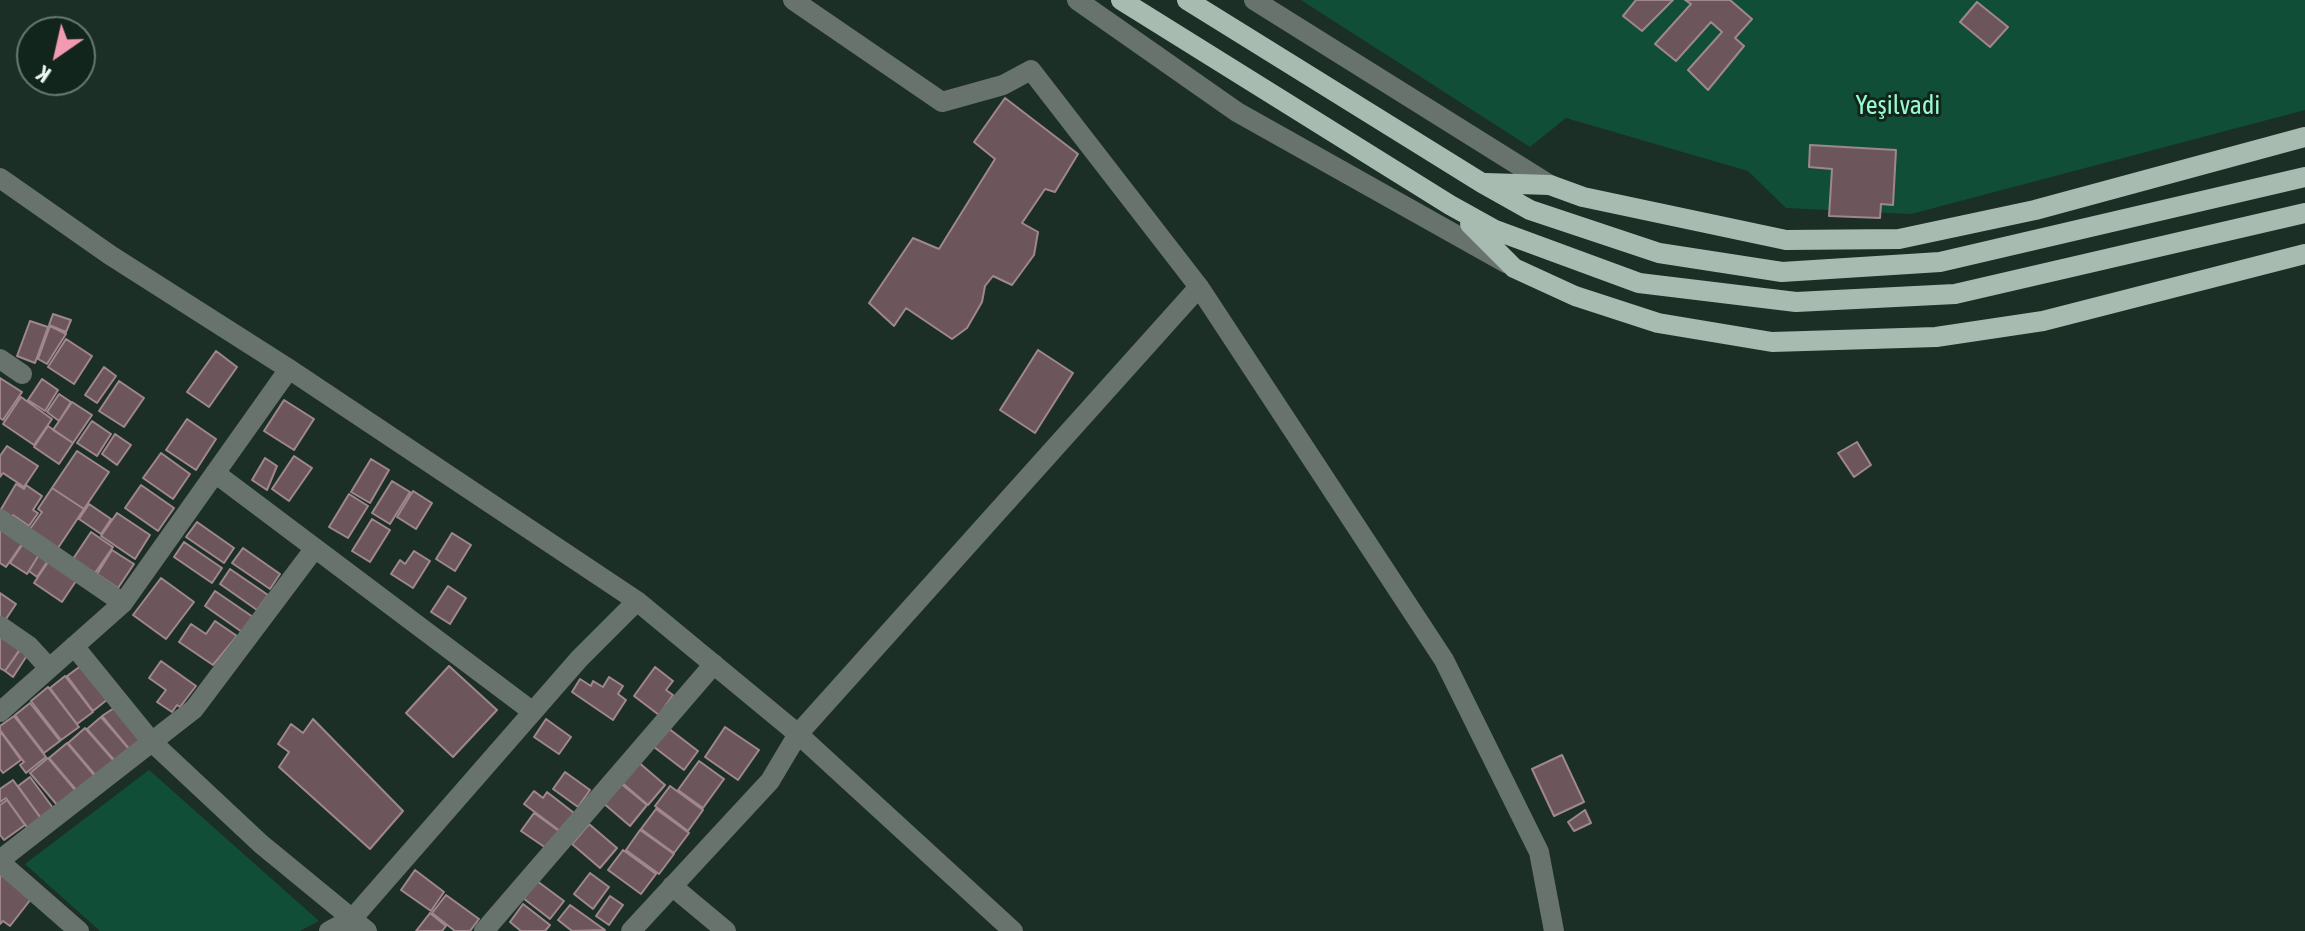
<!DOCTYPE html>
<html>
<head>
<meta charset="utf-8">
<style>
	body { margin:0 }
	#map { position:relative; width:2305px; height:931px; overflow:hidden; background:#1b2f26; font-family:"Asap Condensed",sans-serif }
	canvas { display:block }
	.north { position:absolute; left:16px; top:16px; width:80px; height:80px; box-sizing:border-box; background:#12251d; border:2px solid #687971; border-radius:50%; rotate:214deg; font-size:22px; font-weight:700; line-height:32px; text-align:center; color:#eaf6f0 }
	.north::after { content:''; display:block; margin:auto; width:28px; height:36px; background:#f19ab2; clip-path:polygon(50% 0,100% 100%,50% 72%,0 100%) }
</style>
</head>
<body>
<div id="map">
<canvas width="2305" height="931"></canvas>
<div class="north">K</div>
</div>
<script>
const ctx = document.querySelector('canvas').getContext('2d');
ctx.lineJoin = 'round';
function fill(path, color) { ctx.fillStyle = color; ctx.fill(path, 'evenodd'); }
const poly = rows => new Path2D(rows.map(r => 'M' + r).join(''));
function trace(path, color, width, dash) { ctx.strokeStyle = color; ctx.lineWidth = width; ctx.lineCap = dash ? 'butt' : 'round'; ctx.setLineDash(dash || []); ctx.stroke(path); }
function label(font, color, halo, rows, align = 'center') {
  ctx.font = font + ' "Asap Condensed",sans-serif'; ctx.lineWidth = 6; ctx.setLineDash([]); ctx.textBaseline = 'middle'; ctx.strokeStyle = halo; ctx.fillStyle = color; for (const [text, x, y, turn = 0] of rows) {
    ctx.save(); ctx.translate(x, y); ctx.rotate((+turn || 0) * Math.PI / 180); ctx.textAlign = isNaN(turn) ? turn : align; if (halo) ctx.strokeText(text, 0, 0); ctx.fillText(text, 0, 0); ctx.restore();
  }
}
fill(poly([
	[1301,0,2305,0,2305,110,1911,214,1786,208,1748,171,1566,118,1530,147],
	[149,770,319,921,300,931,100,931,25,864]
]), '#114e38');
const building = poly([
	[1636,0,1673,0,1642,31,1623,16,1636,0],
	[1685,0,1730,0,1752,19,1735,38,1744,46,1708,90,1688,70,1722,32,1711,22,1676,61,1655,44,1691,4,1685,0],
	[1977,2,2008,27,1990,47,1960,22,1977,2],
	[1005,98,1078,154,1055,192,1045,189,1022,223,1038,232,1034,255,1012,285,993,276,985,286,982,302,967,328,952,339,906,308,894,326,869,303,913,238,939,249,995,159,974,142,1005,98],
	[1810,145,1896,150,1893,205,1881,204,1880,218,1829,216,1832,169,1809,167,1810,145],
	[53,314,71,320,66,332,49,325,53,314],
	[30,321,48,327,35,363,17,356,30,321],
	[50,326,66,334,47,364,38,359,50,326],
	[66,339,92,356,74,384,48,367,66,339],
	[1038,350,1073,373,1035,433,1000,410,1038,350],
	[216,351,237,367,209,407,187,392,216,351],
	[104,367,116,376,97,403,85,395,104,367],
	[0,378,22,392,3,420,0,418,0,378],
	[42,379,58,390,45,411,28,400,42,379],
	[119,381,144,398,124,427,99,411,119,381],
	[59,394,71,402,59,421,47,412,59,394],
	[21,397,52,419,34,445,3,424,21,397],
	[284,400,314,419,294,450,264,431,284,400],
	[72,402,92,415,73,443,53,430,72,402],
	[187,419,216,439,196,470,166,450,187,419],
	[92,421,111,434,97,456,77,443,92,421],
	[48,426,73,443,59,464,34,447,48,426],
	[115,434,131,445,117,465,102,454,115,434],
	[1857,442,1871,465,1854,477,1838,453,1857,442],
	[7,446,38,466,24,487,3,473,0,477,0,456,7,446],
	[77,451,109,472,84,509,52,488,77,451],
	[161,453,190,474,173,499,143,478,161,453],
	[294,456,312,468,289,501,272,489,294,456],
	[265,458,277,466,267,490,252,480,265,458],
	[371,459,389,470,370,503,351,492,371,459],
	[392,481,410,492,390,524,372,513,392,481],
	[16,484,24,489,26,485,42,496,33,510,38,513,29,526,13,515,11,519,0,511,16,484],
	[141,485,174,508,158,531,125,508,141,485],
	[52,488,84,509,58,548,30,529,42,512,38,509,52,488],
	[413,491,432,503,416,529,397,517,413,491],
	[349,494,368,506,348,538,329,527,349,494],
	[89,504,111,519,101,534,79,519,89,504],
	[117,513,150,535,135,559,101,536,117,513],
	[372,519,390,530,370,562,352,551,372,519],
	[197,522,234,548,224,563,186,537,197,522],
	[0,524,24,541,6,567,0,563,0,524],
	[91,532,113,547,95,573,73,559,91,532],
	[452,533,471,545,455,571,436,559,452,533],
	[24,542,40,553,27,574,10,563,24,542],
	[184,542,222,568,212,583,174,557,184,542],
	[243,548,280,574,270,589,232,563,243,548],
	[112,550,134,564,118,588,97,574,112,550],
	[414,551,430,561,413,588,391,574,400,560,405,564,414,551],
	[40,553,49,559,37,577,29,571,40,553],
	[50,559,78,578,62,602,34,583,50,559],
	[230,569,268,595,257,610,220,584,230,569],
	[161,578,194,602,166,639,133,615,161,578],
	[448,586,466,598,450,624,431,612,448,586],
	[215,591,253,617,242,632,205,606,215,591],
	[0,593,16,604,4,622,0,619,0,593],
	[215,621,237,636,213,665,179,642,191,624,206,634,215,621],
	[0,635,22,647,5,671,0,668,0,635],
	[20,649,28,654,13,677,5,671,20,649],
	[161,661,196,686,180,707,177,705,172,712,157,702,166,690,149,678,161,661],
	[82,665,108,699,93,711,67,676,82,665],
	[449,666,497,710,453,757,406,713,449,666],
	[655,667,673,681,666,690,673,695,659,715,634,696,655,667],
	[65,676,93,712,77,724,50,688,65,676],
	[609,677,623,686,618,694,626,700,613,720,572,692,580,679,591,686,593,681,603,687,609,677],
	[48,687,79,727,61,740,31,701,48,687],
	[30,703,60,741,44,753,15,715,30,703],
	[117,706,145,739,130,750,102,716,117,706],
	[14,716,46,757,26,773,20,765,24,762,0,730,0,726,14,716],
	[101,717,130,750,115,761,87,729,101,717],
	[313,719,403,811,370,849,279,767,289,752,278,744,291,724,303,733,313,719],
	[546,719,571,737,559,754,534,737,546,719],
	[725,727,759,750,738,780,705,757,725,727],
	[85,728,114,761,96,776,68,743,85,728],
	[668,728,698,751,684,770,654,747,668,728],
	[0,731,21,760,3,773,0,769,0,731],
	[67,743,95,776,77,791,49,758,67,743],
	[1562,755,1584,802,1554,816,1532,769,1562,755],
	[48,758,76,791,58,806,30,773,48,758],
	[637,761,665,785,648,805,620,781,637,761],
	[699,761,724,779,703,808,678,790,699,761],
	[565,772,590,790,578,807,553,789,565,772],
	[30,777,56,812,43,821,18,786,30,777],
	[13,780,42,820,29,830,6,798,0,802,0,789,13,780],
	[619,782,647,805,630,826,602,802,619,782],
	[670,786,703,810,688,831,655,806,670,786],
	[534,791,543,798,547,792,574,813,560,831,524,804,534,791],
	[7,800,25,825,4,840,0,835,0,805,7,800],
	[656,809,689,833,674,853,641,829,656,809],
	[1585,810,1591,823,1574,831,1568,822,1585,810],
	[534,813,559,831,546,848,521,831,534,813],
	[589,824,617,848,600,868,572,844,589,824],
	[640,830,674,854,659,874,626,850,640,830],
	[623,850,656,874,641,894,608,870,623,850],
	[415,870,444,892,431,911,401,890,415,870],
	[590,873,609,887,593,909,574,894,590,873],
	[0,874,31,899,10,926,3,921,0,924,0,874],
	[537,881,564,901,550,919,523,898,537,881],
	[446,895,479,919,470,931,455,931,432,913,446,895],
	[610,896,623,905,609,925,596,916,610,896],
	[523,904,550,925,545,931,521,931,510,922,523,904],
	[570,905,605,930,572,931,558,920,570,905],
	[430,913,446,926,442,931,416,931,430,913]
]);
fill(building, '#6c565b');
trace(building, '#9f878d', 2);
trace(poly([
	[793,0,942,102,1003,85,1031,70,1199,287,1444,660,1539,852,1554,931],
	[1077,0,1237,112,1506,263],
	[1254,0,1550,185],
	[0,178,110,255,289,369,637,601,798,734,1013,931],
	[0,359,22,374],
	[215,473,533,712],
	[0,519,123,603],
	[0,626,29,646,49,668],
	[74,646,152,742,261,844,367,931],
	[0,712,123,603,289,369],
	[0,860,194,709,315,548],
	[0,862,79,931],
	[672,886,726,931],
	[329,931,352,919,579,659,637,601],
	[484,931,714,664],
	[631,931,770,781,798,734,1199,287]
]), '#69736e', 20);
trace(poly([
	[1121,0,1450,205,1495,230,1639,283,1796,302,1955,294,2305,213],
	[1187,0,1482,183,1530,210,1659,253,1782,272,1940,262,2305,177],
	[1485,183,1550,185,1583,197,1786,240,1899,239,2035,210,2305,137],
	[1470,224,1514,268,1575,296,1658,323,1772,342,1936,337,2043,321,2305,254]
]), '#a7bbb1', 20);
label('26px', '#9afacf', '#12251d', [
	["Yeşilvadi",1898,106]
]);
</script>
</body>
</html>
